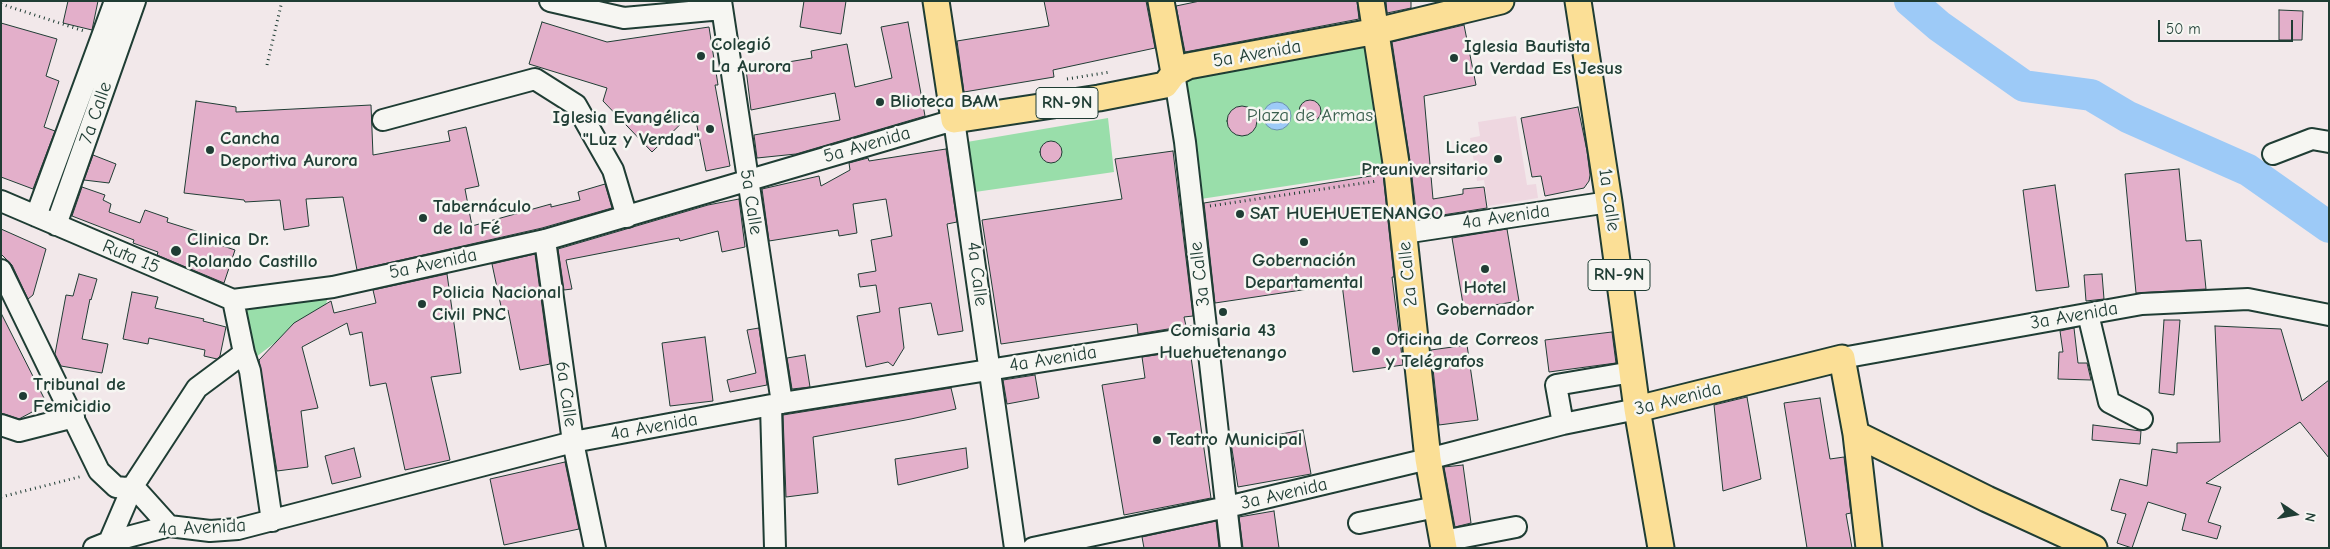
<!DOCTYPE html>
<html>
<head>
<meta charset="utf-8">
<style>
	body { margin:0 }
	#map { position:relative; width:2330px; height:549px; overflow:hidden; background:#f2e8ea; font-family:"Comic Neue",sans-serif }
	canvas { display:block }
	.frame { position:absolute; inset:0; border:2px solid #1f3d34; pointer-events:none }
	.north { position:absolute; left:2270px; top:489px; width:50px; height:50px; -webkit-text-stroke:4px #f6f6f2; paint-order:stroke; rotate:102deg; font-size:14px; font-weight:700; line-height:20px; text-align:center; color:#1f3d34 }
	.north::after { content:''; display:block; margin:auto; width:18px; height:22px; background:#1f3d34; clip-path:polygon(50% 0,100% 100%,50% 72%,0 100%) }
	.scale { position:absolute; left:2158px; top:20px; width:135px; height:22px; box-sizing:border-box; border:2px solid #1f3d34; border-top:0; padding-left:6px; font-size:15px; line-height:18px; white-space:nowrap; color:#1f3d34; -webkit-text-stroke:4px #f6f6f2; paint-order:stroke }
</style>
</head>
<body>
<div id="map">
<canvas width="2330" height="549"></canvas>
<div class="frame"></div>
<div class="north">N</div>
<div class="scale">50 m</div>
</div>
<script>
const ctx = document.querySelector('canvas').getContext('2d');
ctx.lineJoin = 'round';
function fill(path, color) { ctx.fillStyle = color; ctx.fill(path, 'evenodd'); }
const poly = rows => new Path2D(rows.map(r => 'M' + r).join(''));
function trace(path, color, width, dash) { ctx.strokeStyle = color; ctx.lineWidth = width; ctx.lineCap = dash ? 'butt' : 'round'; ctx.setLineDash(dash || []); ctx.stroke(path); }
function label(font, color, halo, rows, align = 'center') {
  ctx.font = font + ' "Comic Neue",sans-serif'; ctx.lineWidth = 5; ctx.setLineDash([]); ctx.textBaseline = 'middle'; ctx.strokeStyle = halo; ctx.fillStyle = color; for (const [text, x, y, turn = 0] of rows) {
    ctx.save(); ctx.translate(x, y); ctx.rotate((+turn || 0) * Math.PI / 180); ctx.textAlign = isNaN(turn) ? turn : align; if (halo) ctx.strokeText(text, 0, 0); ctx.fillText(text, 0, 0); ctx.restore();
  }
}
fill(poly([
	[1516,116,1527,185,1536,184,1538,198,1488,206,1484,180,1477,181,1470,138,1480,136,1478,122]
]), '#eed7e0');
fill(poly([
	[1366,37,1386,171,1194,200,1178,78],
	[1108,118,1114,172,975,192,967,142],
	[329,293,326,304,256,357,243,307]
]), '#99deaa');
const water = poly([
	'1263 116a14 14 0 1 1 28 0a14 14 0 1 1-28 0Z'
]);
fill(water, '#9dcaf7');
trace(water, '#6b92a9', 1);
trace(poly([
	[1910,1,1939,26,2024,86,2091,95,2128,117,2248,170,2329,227]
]), '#9dcaf7', 32);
const building = poly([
	[68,1,98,1,92,30,63,23,68,1],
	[804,1,846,1,841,34,800,27,804,1],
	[1044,1,1146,1,1155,48,1053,70,1054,77,964,92,957,41,1049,26,1044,1],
	[1200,1,1357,1,1359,19,1185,52,1176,6,1200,1],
	[1386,1,1411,1,1411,8,1387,13,1386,1],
	[2279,10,2303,11,2302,40,2279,40,2279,10],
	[542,22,607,42,709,27,718,85,715,85,730,166,706,171,694,111,652,152,603,101,607,88,529,64,542,22],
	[908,22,925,116,796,154,757,158,754,135,840,120,835,93,751,110,746,69,812,58,811,51,847,44,855,87,892,78,881,27,908,22],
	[1,23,57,39,46,76,59,81,44,127,55,131,33,189,1,177,1,23],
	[1464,25,1476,85,1424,96,1433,199,1463,194,1463,189,1484,187,1487,208,1417,219,1410,161,1392,42,1464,25],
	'1299 111a11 11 0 1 1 22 0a11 11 0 1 1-22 0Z',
	[196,101,236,107,236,112,371,105,373,155,450,141,448,131,466,127,479,186,465,189,472,226,551,204,551,207,580,200,578,192,605,184,612,208,542,228,357,270,343,197,306,199,309,226,284,230,280,200,245,202,244,200,184,193,196,101],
	'1227 121a15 15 0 1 1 30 0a15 15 0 1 1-30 0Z',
	[1578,107,1587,151,1590,175,1589,181,1584,188,1545,196,1541,176,1532,177,1521,118,1578,107],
	'1040 152a11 11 0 1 1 22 0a11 11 0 1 1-22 0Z',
	[946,149,957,222,947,224,963,331,938,335,931,303,899,308,904,348,893,366,888,362,866,367,857,316,880,312,876,285,860,287,858,274,876,271,871,240,892,236,886,199,853,204,857,233,839,236,838,230,769,241,762,189,819,176,821,186,850,170,849,163,868,158,869,161,946,149],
	[1173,151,1193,316,1184,317,1186,326,1138,334,1137,324,1001,344,982,220,1122,199,1115,159,1173,151],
	[93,155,116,164,109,183,84,180,93,155],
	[2179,169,2186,241,2201,240,2206,289,2136,293,2125,174,2179,169],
	[1383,174,1394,277,1392,277,1403,365,1353,372,1342,284,1215,303,1204,203,1383,174],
	[2055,185,2069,287,2036,291,2023,190,2055,185],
	[82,187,105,195,103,200,111,204,109,212,140,223,145,210,168,218,167,222,199,232,197,237,235,250,224,283,157,255,158,252,133,243,134,240,72,216,82,187],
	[739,199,745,247,722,252,718,231,680,241,679,238,566,260,572,289,564,290,558,249,708,205,739,199],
	[1,229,46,249,33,295,28,299,12,265,1,254,1,229],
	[1507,229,1519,301,1464,310,1452,238,1507,229],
	[535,254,550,364,520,370,508,310,502,311,492,264,535,254],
	[79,274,97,279,91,300,90,299,82,339,108,344,102,373,61,366,55,354,66,295,73,296,79,274],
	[447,274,461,373,431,377,450,460,405,470,386,383,370,386,362,332,350,335,347,323,302,347,318,408,301,411,308,467,277,471,259,360,294,323,331,301,334,313,376,303,373,290,447,274],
	[2102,274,2104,299,2086,301,2084,275,2102,274],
	[132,292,158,297,155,308,204,319,203,321,226,327,220,356,217,359,204,356,205,350,149,338,148,344,123,339,132,292],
	[1,313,47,404,19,419,1,413,1,313],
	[2164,320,2180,320,2174,395,2159,393,2164,320],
	[2215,326,2281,329,2302,401,2329,380,2329,458,2300,422,2206,483,2221,487,2208,522,2221,526,2217,539,2182,530,2186,514,2148,502,2132,548,2117,543,2126,514,2111,510,2120,479,2147,486,2152,449,2177,453,2177,443,2220,442,2215,326],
	[759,328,767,385,730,392,727,380,756,373,747,330,759,328],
	[2074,328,2078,363,2087,363,2091,380,2058,379,2059,352,2063,352,2060,331,2074,328],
	[1612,332,1616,363,1549,372,1545,340,1612,332],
	[705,337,713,401,670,406,662,343,705,337],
	[1467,345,1478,420,1439,425,1431,350,1467,345],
	[1190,350,1211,498,1124,515,1102,385,1145,378,1142,357,1190,350],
	[805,355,810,387,792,389,787,358,805,355],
	[1035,375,1039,398,1007,404,1003,380,1035,375],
	[951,388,956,409,911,419,813,437,818,493,786,497,783,415,951,388],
	[1747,397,1761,479,1723,491,1714,405,1747,397],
	[1820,398,1830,459,1844,457,1851,513,1846,514,1852,548,1807,548,1784,403,1820,398],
	[2093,425,2141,431,2140,444,2092,440,2093,425],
	[1303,430,1311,474,1238,487,1231,443,1303,430],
	[354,448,361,477,332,484,325,456,354,448],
	[966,448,968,468,898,485,895,459,966,448],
	[565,462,579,529,504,545,490,479,565,462],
	[1463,465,1471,523,1455,527,1444,467,1463,465],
	[1274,511,1279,548,1243,548,1239,517,1274,511],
	[1216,521,1219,548,1144,548,1142,537,1216,521]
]);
fill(building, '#e3afca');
trace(building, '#1f3d34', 1);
const minor = poly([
	[550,1,624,18,722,9],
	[721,1,782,403],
	[1174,73,1185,142,1231,548],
	[383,120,535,79,576,105,613,170,627,217],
	[2273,154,2312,139,2329,142],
	[1,201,233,300],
	[36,216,115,1],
	[56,225,135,1],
	[1404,233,1609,202],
	[545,240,573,442,595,548],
	[1,270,99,471,116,487,126,488,133,486],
	[233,300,333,287,545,240,954,120,1015,548],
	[233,300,244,353,250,371,272,521],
	[2088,314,2109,402,2142,419],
	[1842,358,2142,304,2248,299,2329,315],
	[771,406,775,548],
	[1563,424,1556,385,1632,372],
	[1,425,19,431,74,417],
	[133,486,169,526],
	[1359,523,1436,507],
	[1443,541,1516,527],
	[109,542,133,486,197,388,244,353],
	[94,548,109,542,169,526,210,531,238,529,573,442,782,403,1207,335],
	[1033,548,1227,507,1428,459,1563,424,1637,409]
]);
const major = poly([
	[936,1,954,120,1099,98,1165,85,1174,73,1188,66,1377,31,1501,1],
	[1161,1,1174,73],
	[1371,1,1396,163,1428,459,1444,548],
	[1578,1,1609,202,1637,409,1661,548],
	[1637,409,1842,358,1856,434,1869,548],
	[1856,434,1987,499,2094,548]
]);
trace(minor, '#1f3d34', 24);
trace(major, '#1f3d34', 29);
trace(poly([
	[1,4,84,31],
	[267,65,282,1],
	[1067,79,1110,72],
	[1210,206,1377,181],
	[1,497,83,476]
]), '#1f3d34', 3, [1, 4]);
trace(minor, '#f6f6f2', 20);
trace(major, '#fbdf96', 25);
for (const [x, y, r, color] of [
	[701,56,5,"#1f3d34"],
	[1454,58,5,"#1f3d34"],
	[880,102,5,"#1f3d34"],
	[710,129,5,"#1f3d34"],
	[210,150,5,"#1f3d34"],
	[1498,159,5,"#1f3d34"],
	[1240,214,5,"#1f3d34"],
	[423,218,5,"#1f3d34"],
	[1304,242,5,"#1f3d34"],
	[176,251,6,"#1f3d34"],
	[1485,269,5,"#1f3d34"],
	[422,304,5,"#1f3d34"],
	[1223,312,5,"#1f3d34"],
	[1376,351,5,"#1f3d34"],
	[23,396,5,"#1f3d34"],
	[1157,440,5,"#1f3d34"]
]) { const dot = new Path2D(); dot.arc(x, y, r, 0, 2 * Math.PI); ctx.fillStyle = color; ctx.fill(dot); trace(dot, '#f6f6f2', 2); }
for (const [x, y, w] of [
	[1067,103,62],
	[1619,275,62]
]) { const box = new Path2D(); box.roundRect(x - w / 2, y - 15.5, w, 31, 4); ctx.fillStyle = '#f6f6f2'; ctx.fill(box); trace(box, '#1f3d34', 1); }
label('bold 18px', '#1f3d34', null, [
	["RN-9N",1067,103],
	["RN-9N",1619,275]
]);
label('bold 19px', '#1f3d34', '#f6f6f2', [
	["Colegió",711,45],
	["La Aurora",711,67],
	["Iglesia Bautista",1464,47],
	["La Verdad Es Jesus",1464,69],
	["Blioteca BAM",890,102],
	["Iglesia Evangélica",700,118,"right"],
	["\"Luz y Verdad\"",700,140,"right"],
	["Cancha",220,139],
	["Deportiva Aurora",220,161],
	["Liceo",1488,148,"right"],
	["Preuniversitario",1488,170,"right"],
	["Tabernáculo",433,207],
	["de la Fé",433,229],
	["SAT HUEHUETENANGO",1250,214],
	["Clinica Dr.",187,240],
	["Rolando Castillo",187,262],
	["Gobernación",1304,261,"center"],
	["Departamental",1304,283,"center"],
	["Hotel",1485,288,"center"],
	["Gobernador",1485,310,"center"],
	["Policia Nacional",432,293],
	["Civil PNC",432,315],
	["Comisaria 43",1223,331,"center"],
	["Huehuetenango",1223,353,"center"],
	["Oficina de Correos",1386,340],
	["y Telégrafos",1386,362],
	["Tribunal de",33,385],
	["Femicidio",33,407],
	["Teatro Municipal",1167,440]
], 'left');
label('19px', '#1f3d34', '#f6f6f2', [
	["5a Avenida",1257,54,-10],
	["7a Calle",96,113,-71],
	["5a Avenida",867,145,-16],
	["1a Calle",1609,200,82],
	["5a Calle",751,202,81],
	["4a Avenida",1506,217,-8],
	["Ruta 15",131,257,23],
	["5a Avenida",433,264,-12],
	["4a Calle",977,274,83],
	["3a Calle",1200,274,-97],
	["2a Calle",1408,274,-96],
	["3a Avenida",2074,316,-10],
	["4a Avenida",1053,359,-9],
	["6a Calle",566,394,82],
	["3a Avenida",1678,399,-14],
	["4a Avenida",654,427,-10],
	["3a Avenida",1284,494,-13],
	["4a Avenida",202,528,-3]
]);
label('19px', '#375d4c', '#f6f6f2', [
	["Plaza de Armas",1310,116]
]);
</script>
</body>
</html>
